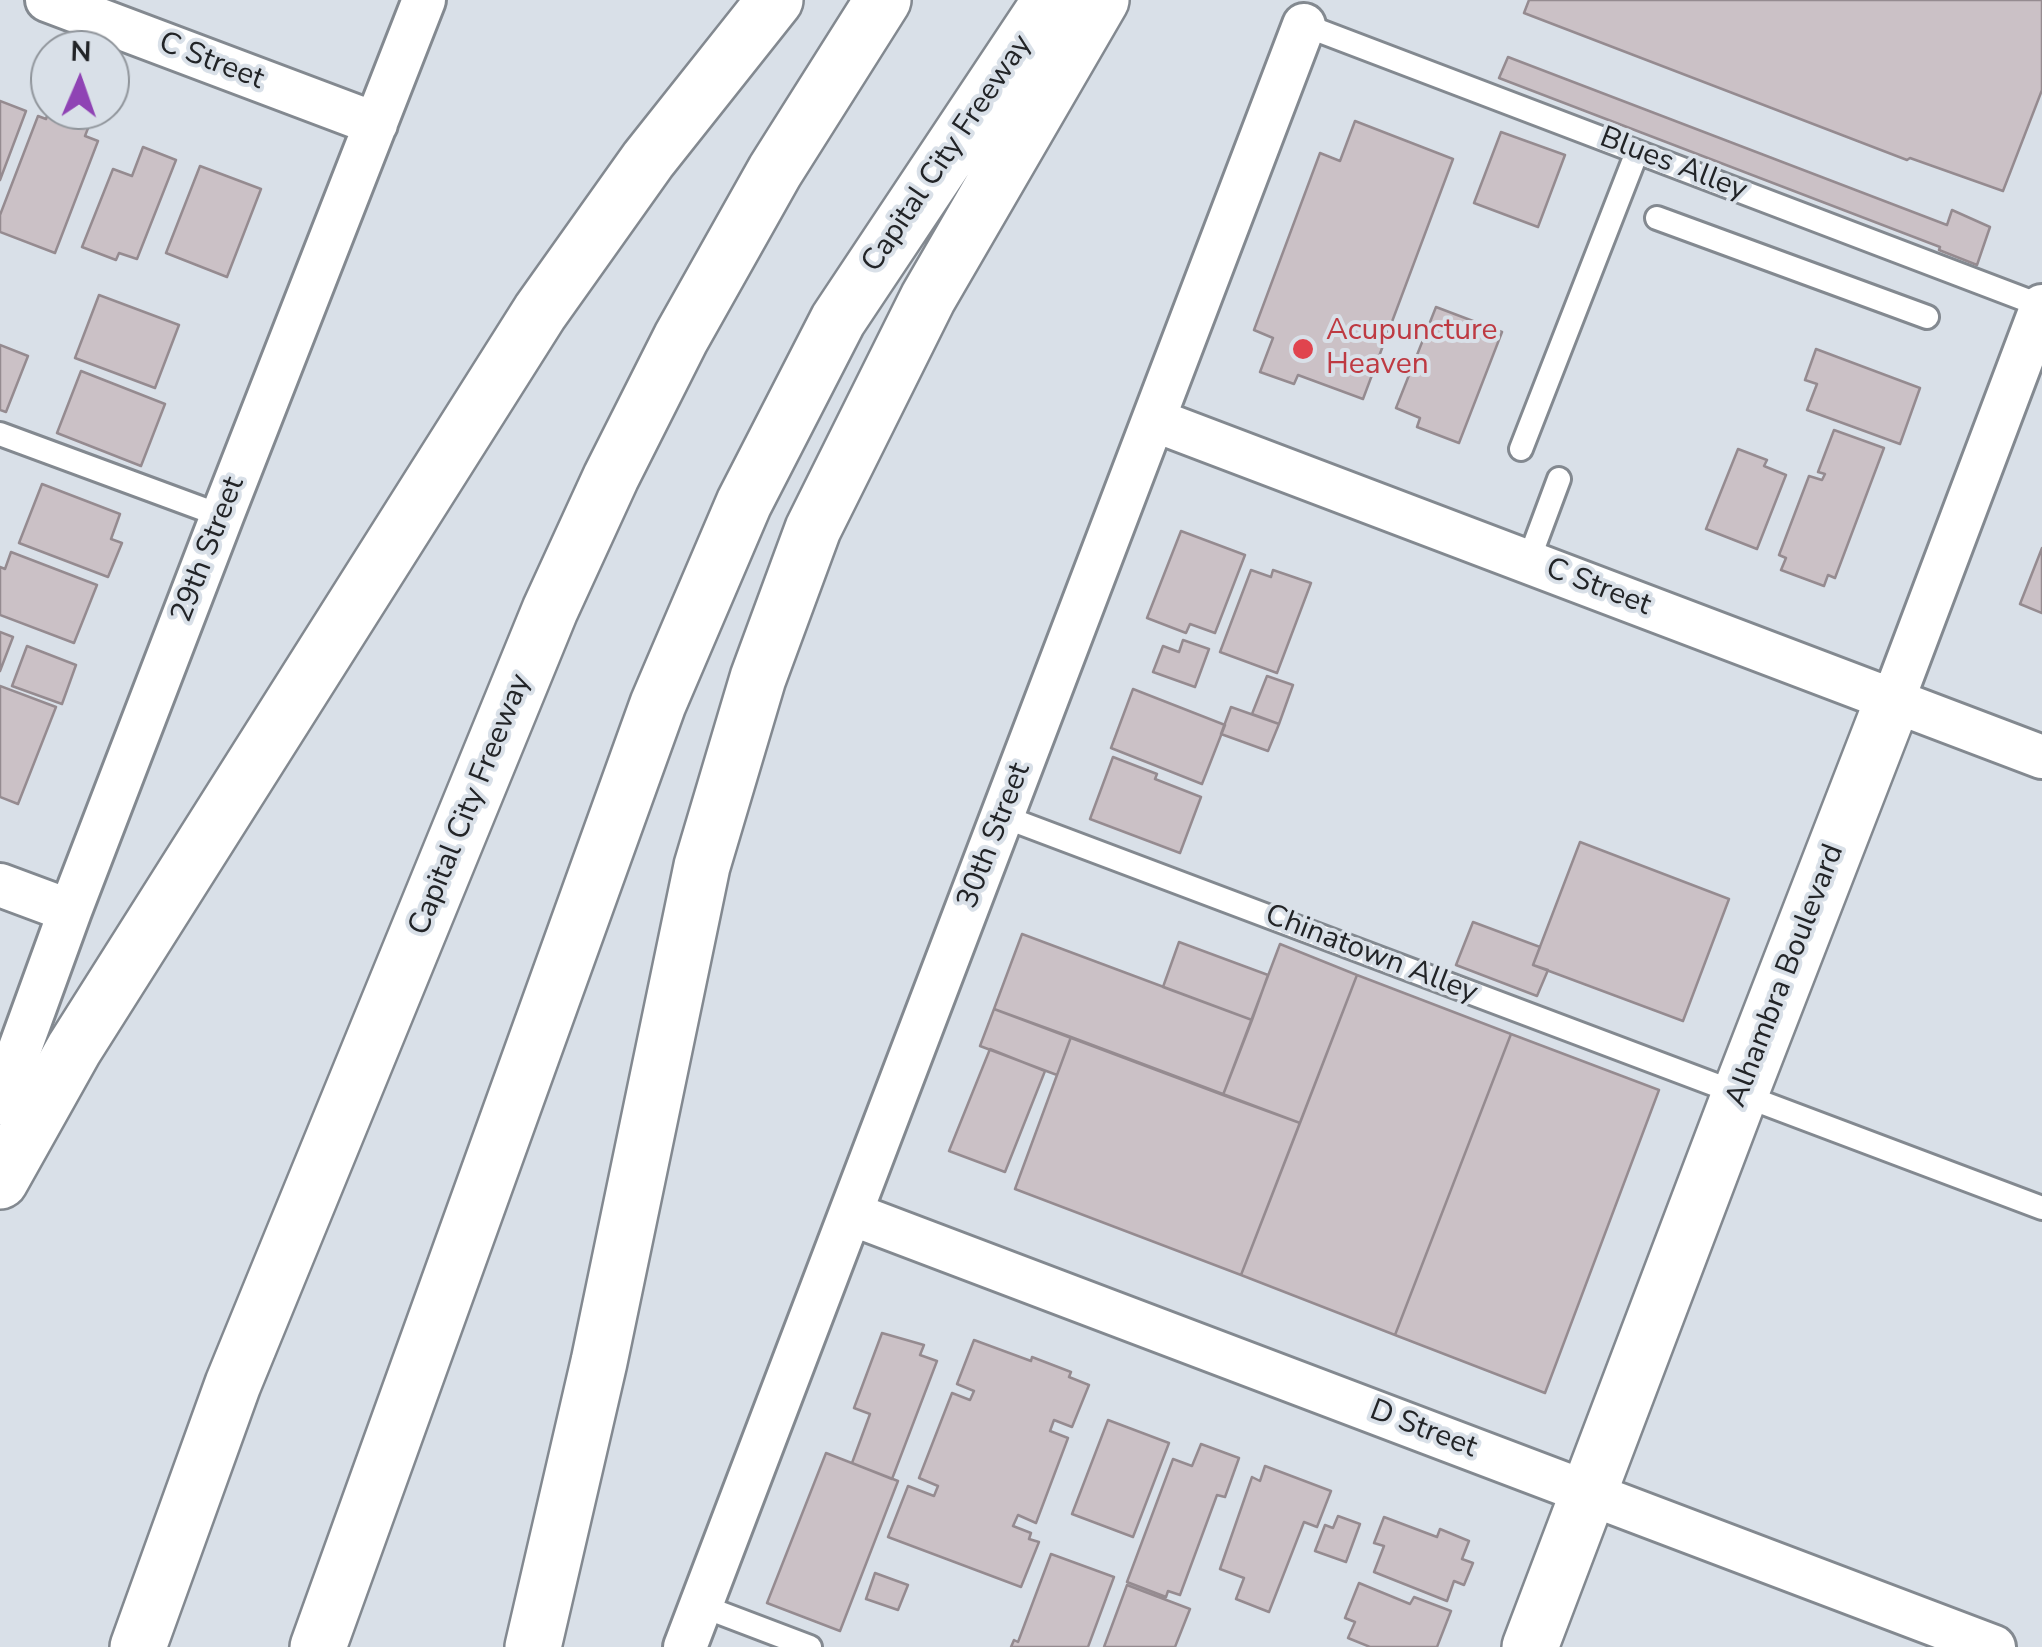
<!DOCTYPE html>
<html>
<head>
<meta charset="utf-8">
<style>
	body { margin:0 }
	#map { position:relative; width:2042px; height:1647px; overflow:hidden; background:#d9e0e8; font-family:"Nunito Sans",sans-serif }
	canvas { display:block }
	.north { position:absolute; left:30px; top:30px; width:100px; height:100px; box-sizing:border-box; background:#d9e0e8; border:2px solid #90959b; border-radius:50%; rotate:2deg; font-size:28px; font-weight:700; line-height:40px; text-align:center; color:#222427 }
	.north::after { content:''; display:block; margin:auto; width:35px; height:45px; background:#8f43b4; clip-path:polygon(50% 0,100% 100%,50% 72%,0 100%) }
</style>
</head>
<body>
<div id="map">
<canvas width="2042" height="1647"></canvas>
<div class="north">N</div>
</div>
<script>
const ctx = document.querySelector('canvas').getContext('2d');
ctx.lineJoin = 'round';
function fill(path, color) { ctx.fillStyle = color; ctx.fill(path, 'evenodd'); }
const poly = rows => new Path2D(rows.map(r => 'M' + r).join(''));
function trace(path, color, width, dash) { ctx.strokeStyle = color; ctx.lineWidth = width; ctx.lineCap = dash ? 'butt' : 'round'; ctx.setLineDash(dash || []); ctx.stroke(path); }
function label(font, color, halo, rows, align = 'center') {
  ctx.font = font + ' "Nunito Sans",sans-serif'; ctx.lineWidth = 8; ctx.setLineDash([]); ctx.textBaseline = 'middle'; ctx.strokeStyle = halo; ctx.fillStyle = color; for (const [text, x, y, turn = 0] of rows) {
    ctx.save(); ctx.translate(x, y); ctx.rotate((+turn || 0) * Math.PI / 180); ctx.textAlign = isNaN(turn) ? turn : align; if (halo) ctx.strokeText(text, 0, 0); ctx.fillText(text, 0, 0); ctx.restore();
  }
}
const building = poly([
	[1529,0,2042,0,2042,90,2003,191,1910,158,1907,160,1524,13,1529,0],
	[1508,57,1947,225,1952,210,1990,227,1977,265,1939,250,1940,247,1499,78,1508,57],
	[0,101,26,111,0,180,0,101],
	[50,108,90,123,85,136,98,141,55,253,0,232,0,215,38,116,46,119,50,108],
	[1355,121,1453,159,1363,399,1298,375,1294,384,1260,372,1273,338,1254,330,1320,153,1340,161,1355,121],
	[1501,132,1565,155,1538,227,1474,203,1501,132],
	[143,147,176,160,137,259,119,253,116,260,82,247,113,169,132,176,143,147],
	[200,166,261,189,227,277,166,253,200,166],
	[99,295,179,325,155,388,75,358,99,295],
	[1436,307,1502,332,1459,443,1417,427,1420,418,1396,408,1436,307],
	[0,345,28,356,6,412,0,410,0,345],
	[1816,349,1920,388,1900,444,1807,410,1817,384,1805,380,1816,349],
	[81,371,165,404,141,466,57,433,81,371],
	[1834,430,1884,448,1835,578,1828,575,1824,586,1781,570,1786,558,1779,555,1809,476,1822,480,1825,474,1818,472,1834,430],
	[1738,449,1767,460,1764,466,1786,475,1757,549,1706,529,1738,449],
	[42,484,120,514,111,539,122,543,108,577,19,543,42,484],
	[1181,531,1245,555,1215,633,1190,624,1186,633,1147,618,1181,531],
	[2042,548,2042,613,2020,604,2042,548],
	[11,552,97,585,74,643,0,615,0,567,5,569,11,552],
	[1251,570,1271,577,1273,570,1311,583,1277,673,1220,652,1251,570],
	[0,632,13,637,0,671,0,632],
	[1183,640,1209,649,1195,687,1153,672,1163,646,1179,652,1183,640],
	[27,646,76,665,62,704,12,686,27,646],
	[1267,676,1293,685,1279,724,1252,714,1267,676],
	[0,686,56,707,18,804,0,797,0,686],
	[1133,689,1225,725,1202,784,1111,748,1133,689],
	[1231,707,1279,724,1268,751,1221,734,1231,707],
	[1113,757,1157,774,1155,779,1201,797,1180,853,1090,819,1113,757],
	[1580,842,1729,899,1683,1021,1533,965,1580,842],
	[1473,922,1540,947,1533,965,1548,970,1537,996,1456,965,1473,922],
	[1022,934,1252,1020,1223,1095,994,1009,1022,934],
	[1179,942,1268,975,1252,1020,1163,987,1179,942],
	[1280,944,1357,975,1300,1123,1223,1095,1280,944],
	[1357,975,1511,1034,1395,1335,1241,1275,1357,975],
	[994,1009,1071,1037,1057,1075,980,1046,994,1009],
	[1511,1034,1659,1090,1545,1393,1395,1335,1511,1034],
	[1071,1037,1300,1123,1241,1275,1015,1189,1071,1037],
	[990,1049,1045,1071,1005,1172,949,1151,990,1049],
	[882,1333,924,1345,920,1355,937,1361,892,1479,852,1463,870,1414,854,1408,882,1333],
	[974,1340,1031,1361,1032,1357,1071,1372,1069,1377,1089,1385,1072,1427,1054,1420,1050,1431,1068,1438,1036,1523,1018,1515,1013,1526,1031,1533,1029,1539,1039,1542,1021,1587,888,1537,908,1486,934,1496,938,1486,919,1478,952,1393,970,1400,974,1391,957,1384,974,1340],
	[1108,1420,1169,1443,1133,1537,1072,1514,1108,1420],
	[1201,1444,1239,1458,1225,1497,1217,1495,1180,1595,1168,1591,1166,1597,1127,1582,1173,1459,1192,1466,1201,1444],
	[826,1453,898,1481,840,1631,767,1603,826,1453],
	[1265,1466,1331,1491,1317,1527,1304,1522,1269,1612,1236,1599,1244,1578,1220,1569,1252,1477,1260,1481,1265,1466],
	[1338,1516,1360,1524,1346,1562,1315,1551,1325,1525,1333,1528,1338,1516],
	[1384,1517,1437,1537,1440,1529,1469,1541,1462,1559,1473,1563,1464,1585,1454,1581,1447,1601,1374,1572,1384,1546,1374,1543,1384,1517],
	[1051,1554,1114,1577,1088,1647,1011,1647,1014,1640,1018,1642,1051,1554],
	[875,1573,908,1585,898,1610,866,1599,875,1573],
	[1359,1583,1410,1604,1414,1597,1451,1611,1437,1647,1370,1647,1348,1638,1355,1622,1345,1618,1359,1583],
	[1127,1585,1190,1609,1175,1647,1104,1647,1127,1585]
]);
fill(building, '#cbc1c6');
trace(building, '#958b90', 2.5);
const service = poly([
	[1304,25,2042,306],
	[1657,218,1927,317],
	[0,434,222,516],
	[1521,449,1637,152],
	[1528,562,1559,479],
	[1002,816,2042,1208],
	[702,1606,810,1647]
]);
const minor = poly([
	[47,0,376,124],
	[1154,420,2042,757],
	[1893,700,2042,306],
	[0,885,70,911],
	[0,1103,70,911,222,516,424,0],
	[852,1214,1994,1647],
	[685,1647,1304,25]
]);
const tertiary = poly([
	[1530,1647,1740,1094,1893,700]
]);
const motorway = poly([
	[0,1181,74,1049,540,312,648,160,775,0],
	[138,1647,233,1384,550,610,611,477,681,338,775,171,883,0],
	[318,1647,658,704,744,503,838,320,1051,0],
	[533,1647,599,1362,702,866,758,678,813,529,928,298,1101,0]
]);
trace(service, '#838990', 28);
trace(minor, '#838990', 48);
trace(tertiary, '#838990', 60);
trace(motorway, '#838990', 60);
trace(service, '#fff', 22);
trace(minor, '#fff', 42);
trace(tertiary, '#fff', 55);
trace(motorway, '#fff', 55);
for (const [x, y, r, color] of [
	[1303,349,12,"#e0444e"]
]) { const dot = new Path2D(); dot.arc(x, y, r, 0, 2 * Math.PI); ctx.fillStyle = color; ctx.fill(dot); trace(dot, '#d9e0e8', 4); }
label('30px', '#222427', '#d9e0e8', [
	["C Street",211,62,21],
	["Capital City Freeway",948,154,-56],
	["Blues Alley",1673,165,21],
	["29th Street",209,550,-69],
	["C Street",1598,588,21],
	["Capital City Freeway",471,805,-68],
	["30th Street",995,836,-69],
	["Chinatown Alley",1371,955,21],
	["Alhambra Boulevard",1786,976,-69],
	["D Street",1423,1430,21]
]);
label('30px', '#be3a42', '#d9e0e8', [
	["Acupuncture",1326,332],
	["Heaven",1326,366]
], 'left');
</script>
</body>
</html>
